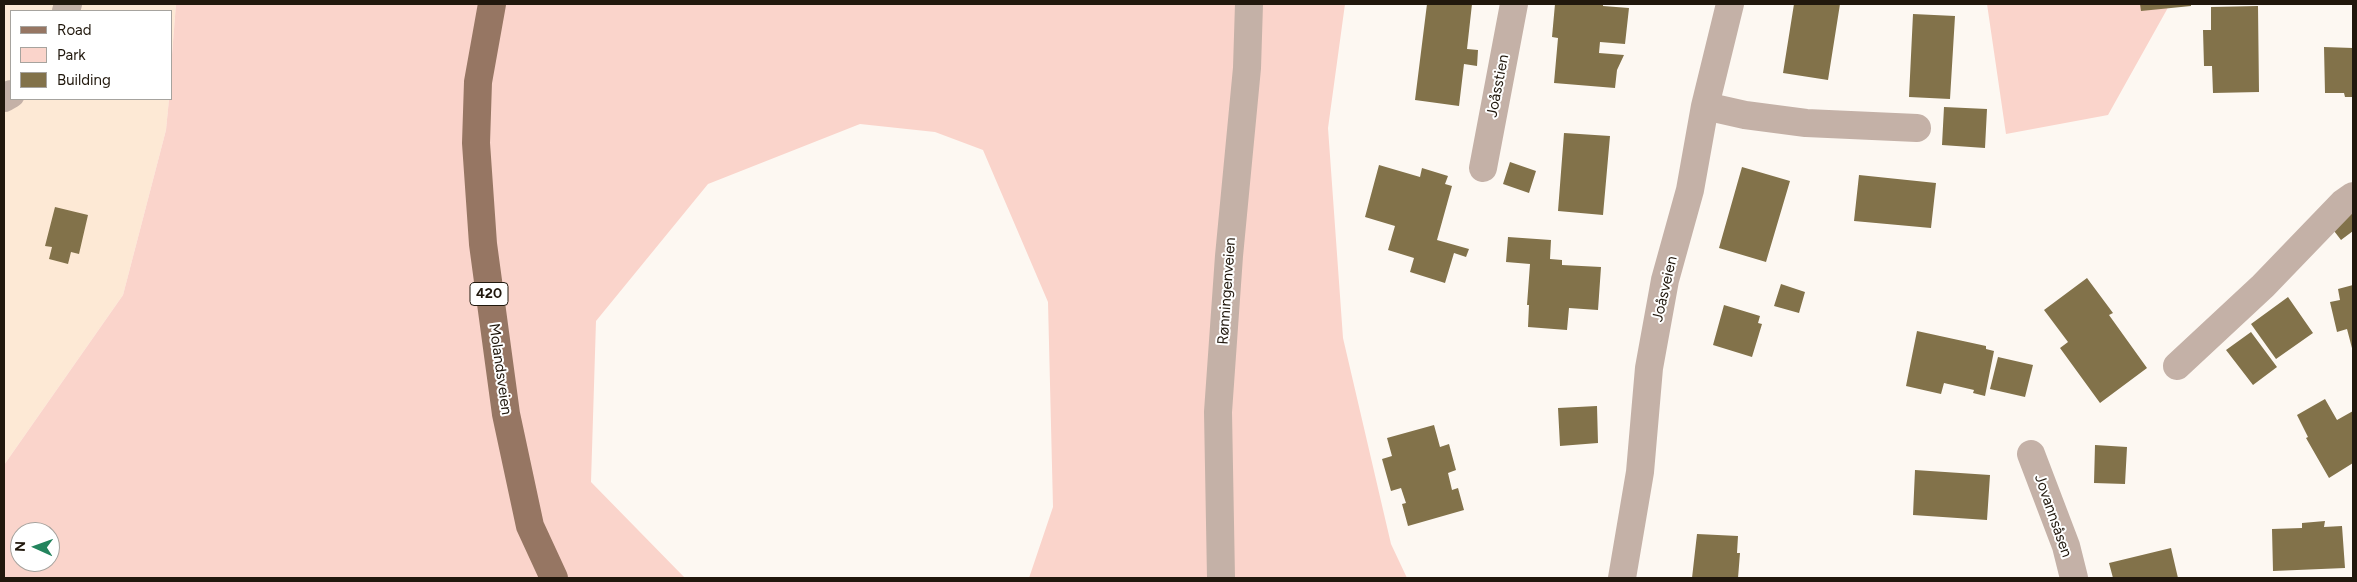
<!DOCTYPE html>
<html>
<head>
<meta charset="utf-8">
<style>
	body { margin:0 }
	#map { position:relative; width:2357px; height:582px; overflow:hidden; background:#fdf8f2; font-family:Figtree,sans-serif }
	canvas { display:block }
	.frame { position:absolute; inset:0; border:5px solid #21180d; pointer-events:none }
	.legend { position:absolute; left:10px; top:10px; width:162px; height:90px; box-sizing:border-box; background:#fff; border:1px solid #a6a39e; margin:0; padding:6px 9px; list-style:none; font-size:15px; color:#21180d }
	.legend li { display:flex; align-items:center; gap:10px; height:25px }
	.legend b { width:25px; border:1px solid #a6a39e }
	.north { position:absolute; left:10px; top:522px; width:50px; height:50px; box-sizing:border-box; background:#fff; border:1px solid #a6a39e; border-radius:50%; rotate:272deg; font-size:14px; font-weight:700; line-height:20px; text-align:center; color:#21180d }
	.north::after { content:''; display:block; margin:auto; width:18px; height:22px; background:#23845d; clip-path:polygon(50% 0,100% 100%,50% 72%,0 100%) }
</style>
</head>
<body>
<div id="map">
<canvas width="2357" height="582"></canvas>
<div class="frame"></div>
<ul class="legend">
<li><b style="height:6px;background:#967663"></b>Road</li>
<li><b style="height:14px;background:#fad4cb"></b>Park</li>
<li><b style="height:14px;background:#82724a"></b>Building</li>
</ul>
<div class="north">N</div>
</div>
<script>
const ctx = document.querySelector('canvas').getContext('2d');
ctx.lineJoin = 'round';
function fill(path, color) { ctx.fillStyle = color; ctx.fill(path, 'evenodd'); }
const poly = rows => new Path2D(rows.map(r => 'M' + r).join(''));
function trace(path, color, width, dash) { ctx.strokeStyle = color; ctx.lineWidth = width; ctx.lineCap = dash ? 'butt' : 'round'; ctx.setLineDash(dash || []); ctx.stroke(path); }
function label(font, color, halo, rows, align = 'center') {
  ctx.font = font + ' Figtree,sans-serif'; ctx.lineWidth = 4; ctx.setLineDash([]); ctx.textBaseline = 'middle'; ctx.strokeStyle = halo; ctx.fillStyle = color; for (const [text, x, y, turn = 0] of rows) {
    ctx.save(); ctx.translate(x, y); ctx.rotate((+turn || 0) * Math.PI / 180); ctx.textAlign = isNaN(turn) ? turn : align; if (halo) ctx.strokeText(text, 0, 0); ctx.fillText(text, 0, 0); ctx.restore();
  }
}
fill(poly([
	[4,4,176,4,171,67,171,11,11,11,11,99,169,99,166,130,123,295,4,465]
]), '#fde9d5');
fill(poly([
	[176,4,1345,4,1328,128,1343,338,1391,544,1407,578,1029,578,1053,507,1048,302,983,150,935,132,860,124,708,184,596,321,591,482,685,578,4,578,4,465,123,295,166,130,169,99,171,99,171,67],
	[20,532,50,532,50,562,20,562],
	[1987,4,2170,4,2108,115,2006,134]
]), '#fad4cb');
fill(poly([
	[1427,4,1472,4,1467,49,1478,50,1477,66,1464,64,1459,106,1415,100],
	[1555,4,1603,4,1603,6,1629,8,1625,44,1600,42,1599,53,1624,55,1617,70,1615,88,1554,83,1558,38,1552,37],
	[1794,4,1840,4,1828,80,1783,73],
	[2140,4,2191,4,2191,6,2141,11],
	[2258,6,2259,92,2213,93,2212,66,2204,66,2203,30,2211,30,2211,7],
	[1913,14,1955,16,1950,99,1909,97],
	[2324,47,2353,48,2353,97,2345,97,2344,93,2325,93],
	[1944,107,1987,109,1985,148,1942,145],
	[1564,133,1610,136,1603,215,1558,211],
	[1510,162,1536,171,1529,193,1503,184],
	[1379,165,1420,177,1422,168,1448,176,1445,184,1452,186,1437,240,1469,249,1466,257,1454,253,1445,283,1410,272,1414,258,1388,250,1395,226,1365,217],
	[1742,167,1790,181,1766,262,1719,248],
	[1859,175,1936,183,1931,228,1854,221],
	[55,207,88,215,79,254,71,252,68,264,49,259,52,247,45,246],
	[2353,209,2353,231,2341,240,2331,227],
	[1508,237,1551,240,1550,259,1562,260,1562,265,1601,267,1598,310,1569,308,1567,330,1528,327,1529,305,1527,305,1530,264,1506,262],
	[2087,278,2113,313,2109,315,2147,368,2100,403,2060,348,2068,342,2044,310],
	[1781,284,1805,292,1799,313,1774,306],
	[2353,285,2353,352,2347,329,2337,332,2330,302,2340,300,2338,289],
	[2288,297,2313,333,2276,359,2251,324],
	[1724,305,1760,316,1758,323,1762,324,1752,357,1713,345],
	[1917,331,1986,346,1986,349,1994,351,1985,396,1973,393,1974,390,1944,383,1941,394,1906,386],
	[2251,332,2277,367,2253,385,2226,350],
	[1998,357,2033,365,2025,397,1990,389],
	[2325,399,2337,420,2353,411,2353,463,2329,478,2306,438,2308,437,2297,415],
	[1597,406,1598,443,1560,446,1558,408],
	[1434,425,1440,447,1449,444,1456,470,1448,473,1452,490,1458,488,1464,510,1408,526,1402,504,1406,503,1401,488,1391,491,1382,459,1392,456,1387,438],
	[2095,445,2127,447,2125,484,2094,483],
	[1915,470,1990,475,1987,520,1913,515],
	[2325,521,2324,527,2342,526,2345,568,2273,571,2272,529,2302,528,2302,523],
	[1697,534,1738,536,1737,553,1740,553,1738,578,1692,578],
	[2171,548,2178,578,2113,578,2109,563]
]), '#82724a');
trace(poly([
	[66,11,68,4],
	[4,98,11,94],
	[1705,106,1745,115,1806,123,1917,128],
	[1483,168,1514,4],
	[2177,366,2263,286,2343,203,2353,196],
	[2031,454,2066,546,2074,578],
	[1221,578,1218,412,1229,256,1247,68,1249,4],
	[1622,578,1640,472,1649,368,1665,280,1690,190,1705,106,1730,4]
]), '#c4b1a7', 28);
trace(poly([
	[492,4,478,82,476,143,483,244,506,414,530,526,554,578]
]), '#967663', 28);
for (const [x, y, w] of [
	[489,294,38]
]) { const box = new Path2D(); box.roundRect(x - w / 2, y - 11.5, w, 23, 4); ctx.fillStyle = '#fff'; ctx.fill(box); trace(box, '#21180d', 1); }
label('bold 14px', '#21180d', null, [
	["420",489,294]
]);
label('15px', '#21180d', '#fff', [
	["Joåsstien",1498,86,-79],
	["Joåsveien",1665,289,-77],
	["Rønningenveien",1227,291,-86],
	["Molandsveien",500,369,82],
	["Jovannsåsen",2053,516,71]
]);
</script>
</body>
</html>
